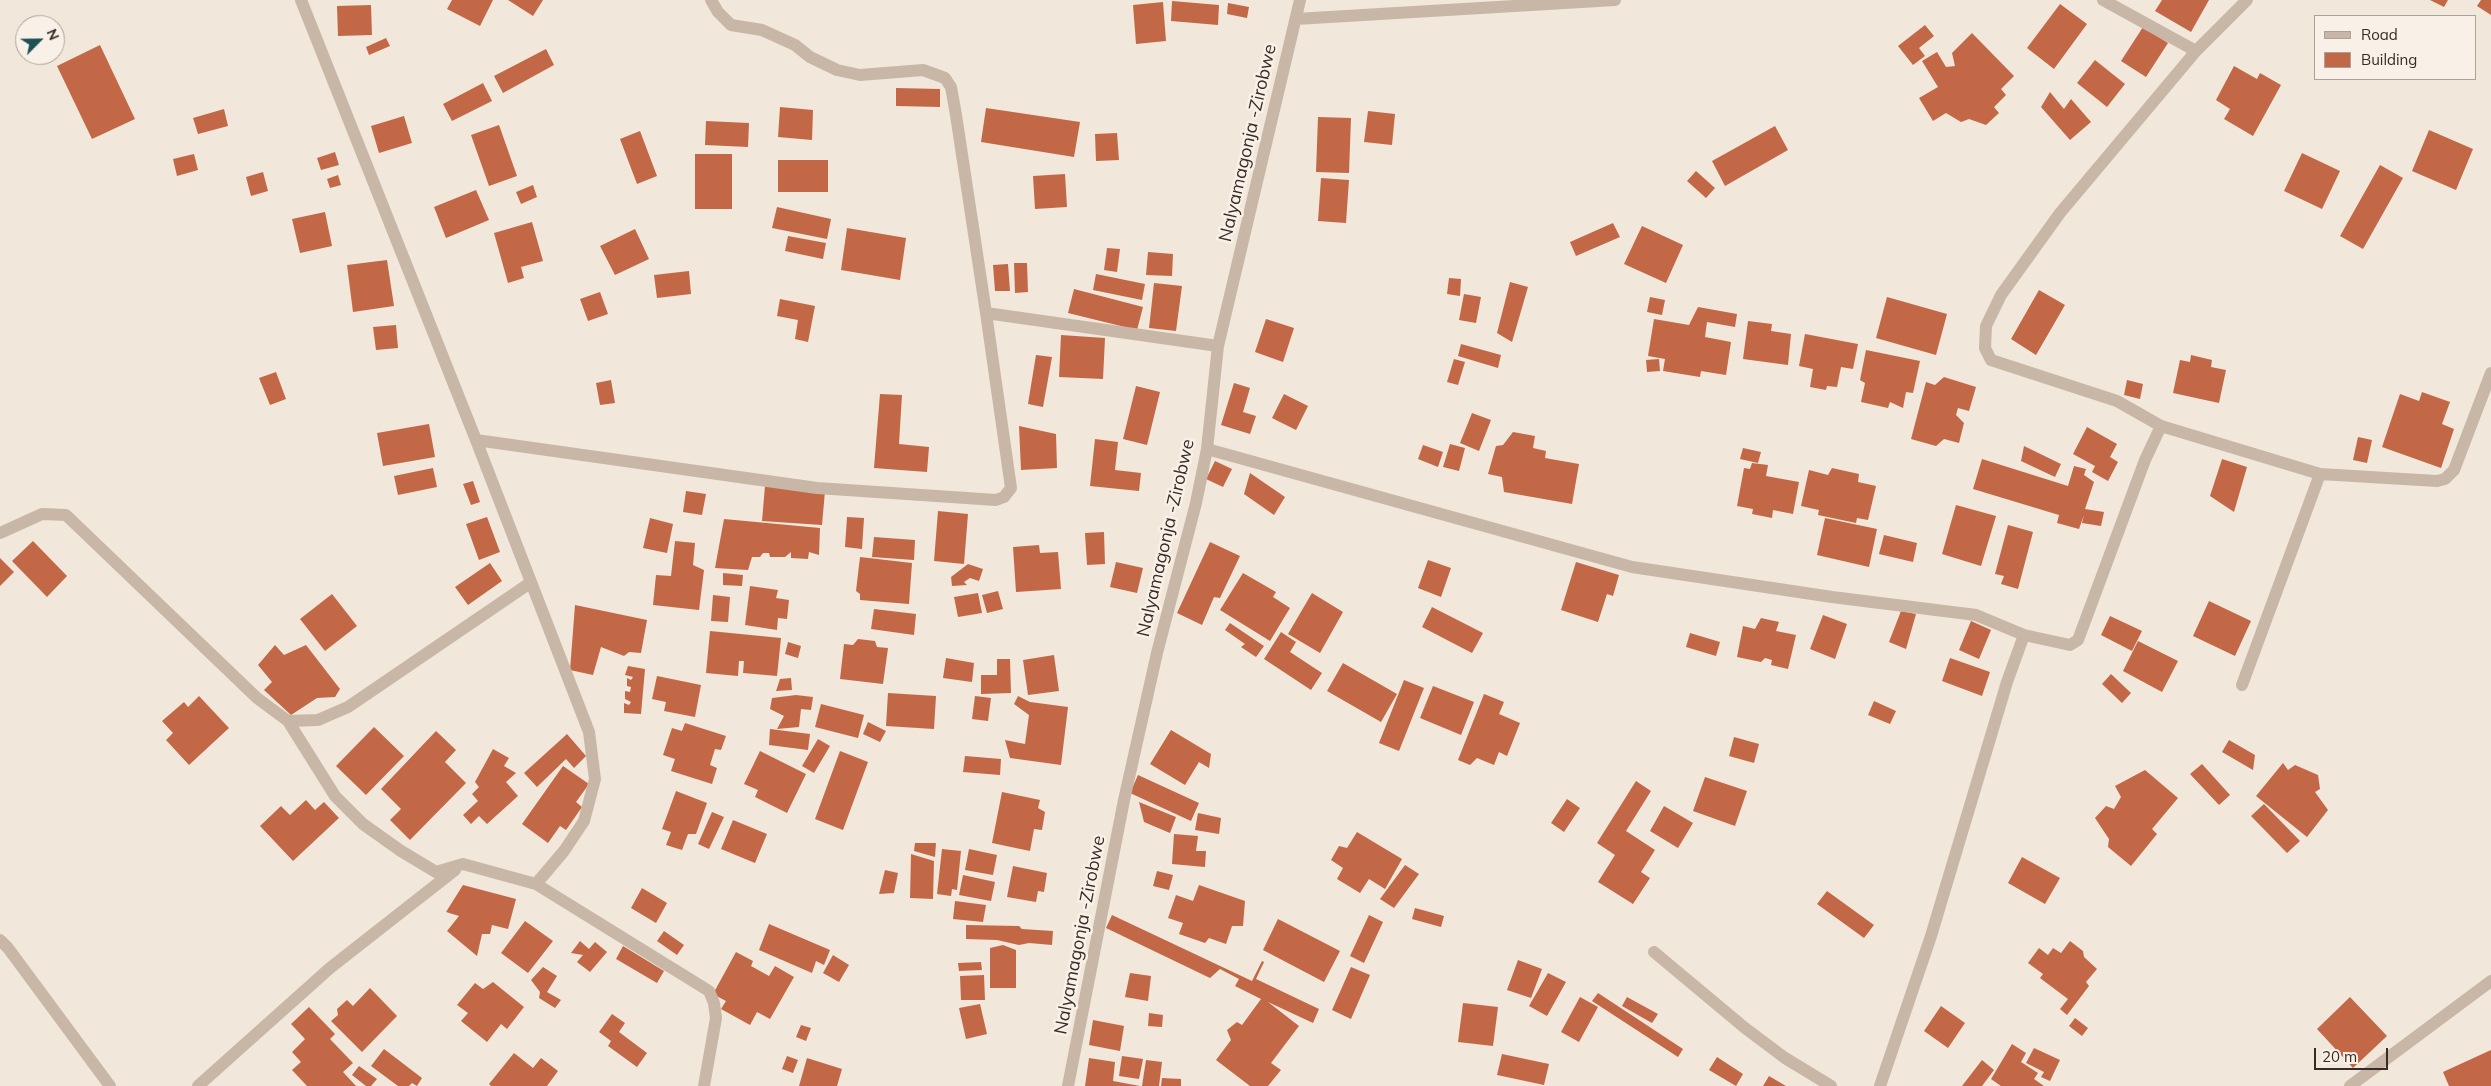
<!DOCTYPE html>
<html>
<head>
<meta charset="utf-8">
<style>
	body { margin:0 }
	#map { position:relative; width:2491px; height:1086px; overflow:hidden; background:#f1e7da; font-family:Mulish,sans-serif }
	canvas { display:block }
	.legend { position:absolute; left:2314px; top:15px; width:162px; height:65px; box-sizing:border-box; background:#f9f1e7; border:1px solid #aba29a; margin:0; padding:6px 9px; list-style:none; font-size:15px; color:#352c27 }
	.legend li { display:flex; align-items:center; gap:10px; height:25px }
	.legend b { width:25px; border:1px solid #aba29a }
	.north { position:absolute; left:15px; top:15px; width:50px; height:50px; box-sizing:border-box; background:#f9f1e7; border:1px solid #aba29a; border-radius:50%; rotate:67deg; font-size:14px; font-weight:700; line-height:20px; text-align:center; color:#352c27 }
	.north::after { content:''; display:block; margin:auto; width:18px; height:22px; background:#1e5055; clip-path:polygon(50% 0,100% 100%,50% 72%,0 100%) }
	.scale { position:absolute; left:2314px; top:1048px; width:74px; height:22px; box-sizing:border-box; border:2px solid #352c27; border-top:0; padding-left:6px; font-size:15px; line-height:18px; white-space:nowrap; color:#352c27; -webkit-text-stroke:4px #f9f1e7; paint-order:stroke }
</style>
</head>
<body>
<div id="map">
<canvas width="2491" height="1086"></canvas>
<ul class="legend">
<li><b style="height:6px;background:#c8b7a7"></b>Road</li>
<li><b style="height:14px;background:#c26847"></b>Building</li>
</ul>
<div class="north">N</div>
<div class="scale">20 m</div>
</div>
<script>
const ctx = document.querySelector('canvas').getContext('2d');
ctx.lineJoin = 'round';
function fill(path, color) { ctx.fillStyle = color; ctx.fill(path, 'evenodd'); }
const poly = rows => new Path2D(rows.map(r => 'M' + r).join(''));
function trace(path, color, width, dash) { ctx.strokeStyle = color; ctx.lineWidth = width; ctx.lineCap = dash ? 'butt' : 'round'; ctx.setLineDash(dash || []); ctx.stroke(path); }
function label(font, color, halo, rows, align = 'center') {
  ctx.font = font + ' Mulish,sans-serif'; ctx.lineWidth = 5; ctx.setLineDash([]); ctx.textBaseline = 'middle'; ctx.strokeStyle = halo; ctx.fillStyle = color; for (const [text, x, y, turn = 0] of rows) {
    ctx.save(); ctx.translate(x, y); ctx.rotate((+turn || 0) * Math.PI / 180); ctx.textAlign = isNaN(turn) ? turn : align; if (halo) ctx.strokeText(text, 0, 0); ctx.fillText(text, 0, 0); ctx.restore();
  }
}
fill(poly([
	[452,0,493,0,480,26,447,9],
	[508,0,543,0,533,16],
	[2162,0,2209,0,2191,32,2155,11],
	[2430,0,2448,0,2444,7],
	[2481,0,2491,0,2491,15,2477,6],
	[1172,1,1219,5,1218,25,1171,21],
	[1163,2,1166,41,1136,44,1133,5],
	[1228,3,1249,7,1247,18,1227,14],
	[2060,4,2087,24,2054,69,2027,48],
	[371,5,372,35,338,36,337,6],
	[1925,25,1934,36,1919,48,1925,56,1913,65,1898,46],
	[2143,27,2168,43,2146,77,2121,61],
	[1972,33,2014,76,2001,89,2006,95,1994,107,1999,113,1986,125,1969,119,1961,122,1946,113,1933,121,1919,98,1938,87,1922,61,1937,52,1946,67,1955,66,1952,53],
	[386,38,390,46,369,55,366,47],
	[100,45,135,119,92,139,57,66],
	[546,49,554,65,503,93,494,76],
	[2095,60,2125,84,2107,107,2077,83],
	[2234,66,2257,79,2260,73,2281,85,2253,136,2224,119,2230,109,2216,100],
	[483,83,492,101,452,121,443,104],
	[896,88,940,89,940,107,896,106],
	[2050,92,2064,109,2071,99,2091,122,2070,140,2041,107],
	[780,107,813,110,812,140,778,137],
	[986,108,1080,122,1074,157,981,142],
	[224,109,228,126,198,134,193,118],
	[1368,111,1395,114,1392,145,1364,142],
	[404,116,412,143,379,153,371,126],
	[1318,117,1351,118,1349,173,1316,172],
	[706,121,749,123,748,147,705,145],
	[499,125,517,176,489,186,471,135],
	[1775,126,1788,150,1725,186,1712,161],
	[2429,130,2473,149,2456,190,2412,171],
	[640,131,657,176,637,184,620,139],
	[1117,133,1119,160,1096,161,1095,134],
	[335,152,339,165,321,170,317,158],
	[2302,153,2340,171,2322,209,2284,191],
	[194,154,198,170,177,176,173,159],
	[695,154,732,154,732,209,695,209],
	[778,160,828,160,828,192,778,192],
	[2380,165,2403,178,2363,249,2340,236],
	[1696,171,1715,188,1706,198,1687,181],
	[263,172,268,191,251,196,246,177],
	[1065,174,1067,207,1035,209,1033,176],
	[338,175,341,185,330,188,327,179],
	[1321,178,1349,180,1346,223,1318,221],
	[533,185,537,197,521,204,516,192],
	[476,190,489,220,446,238,434,207],
	[777,207,831,219,827,239,772,228],
	[325,212,332,246,300,253,292,219],
	[532,222,543,261,521,267,524,278,508,283,494,233],
	[1613,223,1620,237,1576,256,1570,242],
	[1642,226,1683,245,1666,283,1624,264],
	[847,228,906,238,900,280,841,270],
	[635,229,649,259,615,275,600,246],
	[788,236,826,243,823,259,785,251],
	[1107,248,1120,249,1117,272,1104,270],
	[1148,252,1173,254,1172,276,1146,275],
	[387,260,394,306,353,312,347,265],
	[1014,263,1027,263,1028,292,1015,293],
	[1008,264,1010,291,995,291,993,265],
	[689,271,691,294,657,298,654,275],
	[1096,274,1145,284,1142,300,1093,290],
	[1449,278,1461,279,1460,296,1447,294],
	[1510,282,1528,287,1512,342,1497,333],
	[1154,283,1182,286,1176,331,1149,328],
	[1074,289,1143,307,1137,330,1068,313],
	[2039,290,2065,305,2036,355,2011,339],
	[600,292,608,314,588,321,580,299],
	[1464,294,1481,297,1476,323,1459,320],
	[1650,297,1665,300,1662,315,1647,312],
	[1887,297,1947,314,1936,355,1876,338],
	[780,299,815,306,808,342,795,339,798,320,777,316],
	[1698,307,1737,314,1735,327,1707,322,1705,337,1731,342,1726,375,1701,371,1700,377,1663,371,1665,359,1648,356,1654,319,1689,325],
	[1266,319,1294,328,1283,362,1255,352],
	[1748,321,1772,324,1771,331,1791,334,1788,365,1743,359],
	[396,325,398,348,376,350,373,327],
	[1805,334,1858,344,1853,369,1841,367,1837,387,1827,386,1826,390,1810,387,1813,369,1799,366],
	[1061,335,1105,338,1103,379,1059,377],
	[1461,344,1501,355,1498,368,1458,356],
	[1866,350,1920,361,1913,393,1906,392,1903,408,1890,402,1888,408,1861,402,1865,383,1860,380],
	[1036,355,1052,357,1043,407,1028,404],
	[2191,355,2212,360,2211,367,2226,370,2219,403,2173,393,2180,360,2190,362],
	[1454,359,1465,362,1458,385,1447,382],
	[1659,359,1660,371,1647,372,1646,360],
	[276,372,286,399,270,405,259,378],
	[1944,377,1976,387,1969,411,1958,408,1956,415,1964,423,1959,443,1944,439,1936,446,1911,439,1926,382,1935,385],
	[611,380,615,403,600,405,596,383],
	[2127,380,2143,384,2140,399,2124,395],
	[1234,383,1250,388,1243,412,1256,416,1250,434,1221,425],
	[1136,386,1160,392,1147,445,1123,439],
	[2422,392,2450,402,2442,424,2454,429,2441,468,2382,447,2400,394,2419,401],
	[880,394,902,395,899,444,929,447,927,472,874,468],
	[1284,394,1308,406,1296,430,1272,418],
	[1472,413,1491,420,1479,451,1460,443],
	[429,424,435,457,383,466,377,433],
	[1019,426,1056,434,1057,468,1021,470],
	[2087,427,2117,444,2110,457,2118,462,2108,481,2092,472,2095,466,2073,454],
	[1513,432,1535,436,1533,448,1546,451,1545,458,1579,464,1572,504,1504,492,1502,477,1488,474,1496,446,1503,445],
	[2358,437,2372,440,2367,463,2353,460],
	[1095,439,1118,442,1115,470,1141,473,1139,491,1090,486],
	[1450,444,1465,448,1459,471,1443,467],
	[1423,445,1443,452,1438,467,1418,459],
	[2024,446,2061,464,2055,477,2021,461],
	[1743,448,1761,452,1758,463,1740,459],
	[1982,459,2068,486,2074,466,2086,469,2084,475,2094,482,2085,509,2104,512,2101,526,2082,523,2084,515,2079,529,2057,523,2059,515,1973,489],
	[2222,459,2247,467,2234,512,2210,496],
	[1215,461,1232,469,1223,487,1206,479],
	[1752,463,1768,465,1766,476,1799,482,1793,514,1773,510,1772,518,1752,514,1753,509,1737,506,1744,468,1750,469],
	[433,468,437,487,398,495,394,476],
	[1832,468,1859,474,1858,482,1876,486,1868,520,1857,518,1856,523,1818,515,1819,510,1801,506,1809,470,1828,475],
	[1250,473,1285,497,1274,515,1244,494],
	[473,481,480,502,471,505,463,484],
	[765,486,825,491,822,525,762,521],
	[686,491,706,494,702,515,683,512],
	[1956,505,1996,516,1981,566,1942,554],
	[938,511,968,514,964,564,934,561],
	[487,517,500,552,479,560,466,524],
	[847,517,864,518,862,549,845,547],
	[650,518,673,524,667,553,643,548],
	[1825,518,1877,529,1869,567,1817,555],
	[724,519,820,528,819,555,809,552,808,559,791,558,791,552,785,557,770,557,769,553,763,553,760,557,752,557,748,570,715,568],
	[2008,525,2033,532,2018,589,2001,584,2004,576,1995,574],
	[1104,532,1105,564,1087,565,1085,533],
	[1884,535,1917,543,1913,562,1879,554],
	[874,537,915,540,914,560,872,557],
	[33,541,67,576,47,597,12,561],
	[675,541,695,543,693,565,704,570,699,610,653,605,656,575,671,576],
	[1210,542,1240,556,1220,598,1214,597,1202,625,1177,613],
	[1039,545,1040,553,1058,552,1061,589,1016,592,1013,547],
	[860,557,912,563,909,604,860,600,860,594,856,591],
	[0,558,14,572,0,586],
	[1428,560,1451,568,1441,597,1418,588],
	[1116,562,1143,568,1137,593,1110,587],
	[1576,562,1619,575,1613,596,1607,594,1598,622,1561,610],
	[490,563,502,581,468,605,455,587],
	[968,564,983,569,979,581,970,578,964,582,967,585,952,586,951,577],
	[723,573,743,575,742,586,723,585],
	[1243,573,1276,592,1273,597,1290,608,1270,641,1220,610],
	[750,586,778,590,776,598,789,600,787,619,778,618,777,630,745,625],
	[998,591,1003,609,987,613,982,595],
	[978,593,982,613,958,617,954,597],
	[1312,593,1343,612,1320,653,1288,634],
	[332,594,357,626,325,651,300,619],
	[713,595,730,597,728,622,711,621],
	[2209,601,2251,621,2235,656,2193,636],
	[575,605,647,620,641,653,629,652,624,656,601,647,593,675,570,670],
	[1432,607,1483,633,1472,653,1422,627],
	[874,609,916,614,914,635,871,629],
	[1901,611,1916,614,1906,649,1889,642],
	[1823,615,1847,624,1835,659,1810,649],
	[2110,616,2142,631,2132,651,2101,635],
	[1761,618,1779,622,1776,631,1796,635,1788,669,1771,665,1772,660,1765,658,1761,662,1737,657,1743,626,1755,629],
	[1971,621,1991,630,1979,659,1959,650],
	[1230,623,1264,646,1256,657,1241,647,1245,644,1225,630],
	[710,631,781,638,777,676,743,673,744,661,739,661,738,676,706,673],
	[1281,632,1296,642,1290,652,1322,673,1311,690,1264,659],
	[1690,633,1720,642,1716,656,1686,647],
	[858,639,875,641,877,647,888,648,883,684,840,679,844,644,853,645],
	[2138,641,2178,661,2162,692,2123,671],
	[788,642,801,646,798,658,785,654],
	[275,645,284,655,306,645,340,689,335,697,317,698,291,715,264,690,272,682,258,665],
	[1054,655,1059,691,1028,695,1023,660],
	[946,658,974,663,972,682,943,678],
	[1950,658,1990,672,1982,696,1942,681],
	[997,659,1010,659,1011,693,981,694,981,675,997,675],
	[1343,663,1397,694,1381,722,1327,691],
	[628,666,645,669,641,714,624,713,624,703,629,705,631,702,625,699,625,691,630,692,631,687,627,686,627,678,631,680,633,677,625,675],
	[2111,674,2131,693,2122,703,2102,684],
	[657,676,701,685,695,717,664,711,666,702,652,699],
	[791,678,792,690,776,691,780,679],
	[1404,680,1424,688,1399,751,1379,743],
	[1433,686,1474,702,1461,735,1420,718],
	[888,693,936,696,934,729,886,726],
	[1484,694,1504,702,1499,714,1520,723,1507,756,1499,752,1494,765,1477,758,1470,765,1458,760],
	[796,695,813,697,811,710,801,709,799,727,777,729,784,716,770,709,772,698],
	[199,696,229,728,189,765,166,740,173,733,162,721,184,702,188,707],
	[975,696,991,698,988,721,972,719],
	[1018,696,1030,702,1068,707,1061,765,1010,758,1005,740,1025,744,1029,715,1014,704],
	[1874,701,1896,711,1890,724,1868,715],
	[821,704,864,715,858,738,815,727],
	[868,722,886,731,880,742,863,734],
	[685,723,726,736,721,750,715,749,710,765,717,768,712,784,671,771,675,759,663,755,672,728,682,731],
	[374,727,404,756,366,795,336,766],
	[770,729,810,734,808,750,769,745],
	[1171,730,1211,754,1209,768,1199,762,1185,785,1150,764],
	[436,731,456,750,433,775,445,762,466,783,410,840,390,820,401,809,381,789],
	[567,734,586,756,574,768,566,759,537,787,524,773],
	[1734,737,1759,744,1754,763,1729,756],
	[818,739,830,746,814,773,802,766],
	[2229,740,2255,755,2253,770,2222,752],
	[493,749,509,758,504,766,516,773,506,782,518,796,487,824,479,816,471,824,463,815,478,801,472,794,479,787,475,782],
	[760,751,806,774,787,813,755,797,758,790,744,784],
	[840,751,868,762,843,830,815,819],
	[965,756,1001,759,1000,775,963,772],
	[2283,763,2288,770,2295,765,2318,775,2320,789,2315,792,2328,810,2307,837,2256,796],
	[2202,764,2230,795,2219,805,2190,774],
	[563,766,589,784,576,802,582,807,566,830,560,826,548,843,522,824],
	[2145,770,2178,798,2152,829,2157,834,2131,866,2108,847,2109,839,2095,818,2106,806,2114,809,2121,797,2115,786],
	[1138,775,1199,803,1191,821,1130,793],
	[1705,777,1747,791,1735,826,1693,811],
	[1636,781,1651,791,1626,831,1655,850,1641,872,1650,878,1633,904,1598,882,1615,855,1597,843],
	[676,791,707,803,696,834,688,834,682,850,666,845,671,832,662,829],
	[1002,792,1040,800,1038,808,1045,812,1042,830,1034,829,1030,851,992,843],
	[1567,799,1580,808,1564,832,1551,823],
	[306,800,315,810,324,802,339,818,293,861,260,826,281,806,290,815],
	[1139,802,1176,817,1170,833,1144,822],
	[2264,804,2300,841,2287,853,2251,816],
	[1664,806,1693,823,1678,848,1650,831],
	[712,812,724,817,709,849,698,844],
	[1198,813,1221,818,1219,834,1195,830],
	[733,820,767,834,755,863,721,849],
	[1357,832,1402,859,1385,889,1369,879,1360,893,1337,879,1343,868,1331,860,1339,846,1347,848],
	[1174,834,1198,836,1196,851,1206,851,1205,867,1172,864],
	[915,843,936,843,935,857,914,851],
	[942,849,961,851,957,890,952,889,951,896,937,894],
	[969,849,997,855,993,875,965,870],
	[911,854,934,861,933,899,910,898],
	[2022,857,2060,878,2045,904,2008,883],
	[1405,865,1419,874,1394,908,1380,899],
	[1013,866,1047,873,1044,892,1038,891,1036,902,1007,897],
	[885,870,898,873,894,893,879,894],
	[1157,871,1173,875,1169,890,1153,886],
	[963,875,995,882,991,901,959,895],
	[463,885,516,899,508,929,492,925,490,934,482,934,477,956,447,931,459,916,446,912],
	[1199,885,1245,901,1243,926,1232,926,1226,944,1209,938,1205,943,1179,934,1183,923,1168,918,1176,895,1193,901],
	[642,888,667,903,656,923,631,908],
	[1827,891,1874,925,1864,938,1817,904],
	[955,901,986,905,983,922,953,919],
	[1415,908,1444,916,1441,927,1412,919],
	[1112,915,1252,981,1262,961,1264,962,1256,979,1319,1009,1313,1023,1268,1002,1299,1026,1271,1063,1281,1070,1268,1086,1250,1086,1216,1060,1231,1040,1227,1030,1237,1022,1242,1025,1261,999,1235,986,1239,979,1220,969,1210,978,1106,928],
	[1369,915,1383,922,1364,963,1350,956],
	[1278,919,1340,951,1324,982,1263,950],
	[525,921,553,941,528,973,501,953],
	[769,924,830,950,824,965,816,961,812,973,759,950],
	[966,925,1019,926,1022,929,1053,931,1052,945,1029,943,1019,945,997,940,966,939],
	[664,931,684,945,677,955,657,941],
	[580,941,589,949,595,942,607,952,590,972,577,962,583,955,571,953],
	[2070,941,2083,951,2084,957,2097,969,2086,982,2089,986,2067,1015,2060,1009,2068,999,2040,978,2043,974,2028,963,2039,948,2048,955,2053,948,2061,953],
	[1003,945,1016,950,1016,988,990,988,990,948],
	[623,946,664,971,657,983,616,959],
	[736,952,753,961,751,966,769,976,775,966,794,977,770,1019,757,1012,750,1025,721,1009,726,1001,713,994],
	[833,955,849,965,839,982,823,973],
	[1518,960,1542,969,1531,998,1507,990],
	[981,962,982,970,959,971,958,963],
	[543,967,557,976,547,992,561,1000,555,1008,539,998,540,992,531,980],
	[1351,967,1370,975,1351,1019,1332,1010],
	[1130,973,1151,976,1148,1001,1125,997],
	[1548,973,1566,982,1547,1016,1529,1006],
	[984,975,985,1000,961,1000,960,976],
	[493,982,524,1007,507,1029,501,1024,487,1042,461,1021,468,1013,457,1005,475,983,483,989],
	[370,988,397,1016,362,1052,331,1021,338,1015,337,1009,347,1000,353,1006],
	[1598,993,1683,1049,1678,1057,1592,1001],
	[1580,997,1598,1007,1579,1042,1561,1032],
	[1627,997,1658,1014,1652,1023,1622,1006],
	[2350,997,2387,1036,2353,1068,2317,1029],
	[1463,1003,1498,1007,1493,1046,1458,1042],
	[980,1004,987,1034,966,1039,959,1008],
	[1941,1006,1965,1023,1948,1048,1924,1031],
	[309,1007,335,1034,330,1039,353,1063,343,1072,356,1086,307,1086,292,1070,301,1062,292,1052,305,1039,291,1024],
	[1149,1013,1163,1015,1162,1027,1148,1026],
	[612,1014,625,1023,619,1032,647,1053,637,1067,608,1046,611,1041,599,1032],
	[2075,1018,2088,1028,2082,1036,2069,1026],
	[1093,1020,1124,1026,1120,1051,1089,1045],
	[801,1025,811,1028,806,1041,796,1037],
	[2012,1044,2026,1053,2021,1062,2038,1073,2034,1079,2044,1086,2001,1086,1991,1079],
	[2034,1048,2060,1060,2050,1081,2041,1077,2044,1072,2026,1063],
	[384,1049,422,1078,417,1086,412,1083,409,1086,398,1086,371,1066],
	[2491,1050,2491,1086,2449,1086,2443,1072],
	[514,1053,533,1068,541,1058,558,1071,547,1086,491,1086,489,1084],
	[1502,1054,1549,1064,1544,1085,1497,1075],
	[787,1056,798,1060,793,1073,782,1069],
	[1122,1056,1143,1059,1139,1079,1119,1076],
	[1717,1057,1743,1074,1736,1086,1709,1070],
	[807,1058,842,1069,837,1086,799,1086],
	[1089,1058,1115,1062,1113,1081,1140,1086,1085,1086],
	[1146,1060,1162,1062,1159,1086,1142,1086],
	[1982,1060,1994,1070,1982,1086,1962,1086],
	[359,1066,377,1079,371,1086,366,1086,352,1075],
	[1769,1076,1786,1086,1763,1086],
	[1162,1078,1181,1079,1181,1086,1161,1086]
]), '#c26847');
trace(poly([
	[301,0,476,440,589,732,595,779,584,821,564,851,536,884],
	[711,0,718,12,731,25,762,30,795,45,810,57,837,70,860,75,923,70,945,78,951,87,956,115,986,313,1218,346],
	[2103,0,2196,51],
	[2247,0,2196,51,2060,213,2001,295,1986,326,1985,348,1991,360,2117,401,2161,426,2320,474,2437,481,2445,479,2454,470,2491,373],
	[1296,19,1615,0],
	[476,440,817,488,996,500,1004,497,1011,488,986,313],
	[1207,449,1632,567,1832,597,1976,615,2024,635,2070,645,2078,640,2145,460,2161,426],
	[0,533,42,514,66,515,257,698,288,721,318,720,348,707,530,583],
	[2242,685,2320,474],
	[288,721,335,796,363,824,401,851,436,872,463,864,536,884,709,991,714,1003,716,1018,704,1086],
	[0,940,8,948,110,1086],
	[1654,952,1745,1028,1785,1058,1831,1086],
	[198,1086,330,968,455,870],
	[1068,1086,1124,800,1157,653,1196,503,1207,449,1218,346,1300,0],
	[1880,1086,1931,936,2007,682,2024,635],
	[2350,1086,2491,981]
]), '#c8b7a7', 12);
label('18px', '#352c27', '#f9f1e7', [
	["Nalyamagonja -Zirobwe",1248,143,-77],
	["Nalyamagonja -Zirobwe",1166,538,-77],
	["Nalyamagonja -Zirobwe",1080,935,-79]
]);
</script>
</body>
</html>
